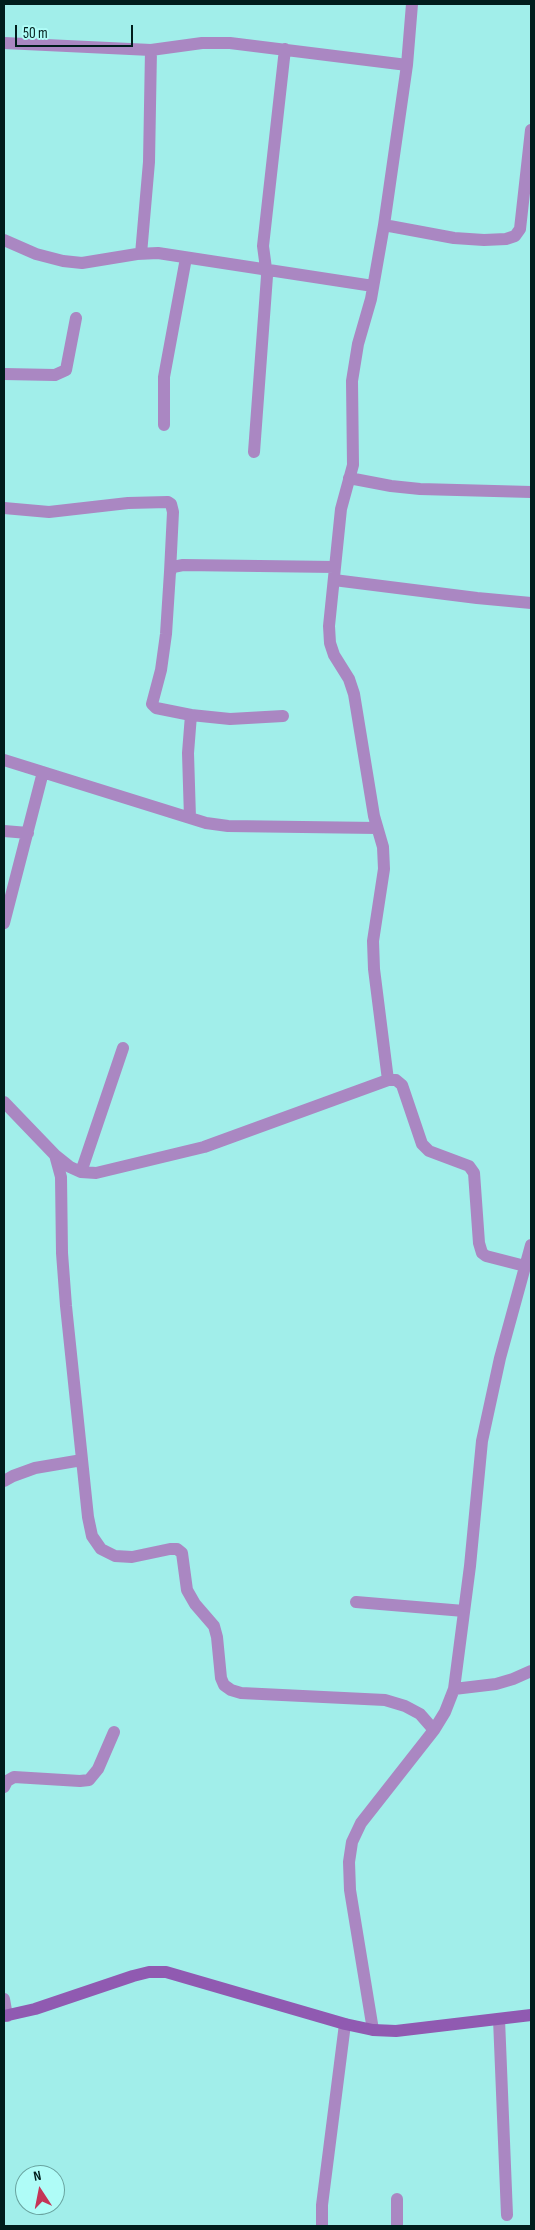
<!DOCTYPE html>
<html>
<head>
<meta charset="utf-8">
<style>
	body { margin:0 }
	#map { position:relative; width:535px; height:2230px; overflow:hidden; background:#a1eeea; font-family:"Sofia Sans Condensed",sans-serif }
	canvas { display:block }
	.frame { position:absolute; inset:0; border:5px solid #001d1c; pointer-events:none }
	.north { position:absolute; left:15px; top:2165px; width:50px; height:50px; box-sizing:border-box; background:#affcf7; border:1px solid #69a39f; border-radius:50%; rotate:349deg; font-size:14px; font-weight:700; line-height:20px; text-align:center; color:#001d1c }
	.north::after { content:''; display:block; margin:auto; width:18px; height:22px; background:#c43557; clip-path:polygon(50% 0,100% 100%,50% 72%,0 100%) }
	.scale { position:absolute; left:15px; top:25px; width:118px; height:22px; box-sizing:border-box; border:2px solid #001d1c; border-top:0; padding-left:6px; font-size:15px; line-height:18px; white-space:nowrap; color:#001d1c; -webkit-text-stroke:4px #affcf7; paint-order:stroke }
</style>
</head>
<body>
<div id="map">
<canvas width="535" height="2230"></canvas>
<div class="frame"></div>
<div class="north">N</div>
<div class="scale">50 m</div>
</div>
<script>
const ctx = document.querySelector('canvas').getContext('2d');
ctx.lineJoin = 'round';
const poly = rows => new Path2D(rows.map(r => 'M' + r).join(''));
function trace(path, color, width, dash) { ctx.strokeStyle = color; ctx.lineWidth = width; ctx.lineCap = dash ? 'butt' : 'round'; ctx.setLineDash(dash || []); ctx.stroke(path); }
trace(poly([
	[4,43,151,50,202,43,230,43,407,65],
	[384,225,454,238,484,240,506,239,515,236,520,229,531,130],
	[4,240,36,254,63,261,82,263,137,254,158,253,373,286],
	[141,254,149,162,151,50],
	[4,374,55,375,66,370,76,318],
	[164,425,164,377,186,258],
	[254,452,267,276,263,246,285,49],
	[349,478,391,486,420,489,531,492],
	[4,508,49,512,128,503,168,502,171,504,173,512,170,572],
	[334,580,477,598,531,603],
	[191,715,230,719,283,716],
	[4,760,206,823,228,826,377,828],
	[190,818,188,753,191,715,156,708,152,704,161,670,166,634,170,572,173,567,183,565,335,567],
	[4,831,28,833],
	[4,923,43,772],
	[388,1080,374,969,373,941,384,869,383,847,374,816,354,694,349,679,334,655,330,643,329,626,341,509,353,465,352,381,358,344,371,299,384,225,407,65,412,4],
	[4,1102,55,1155,70,1167,81,1172,96,1173,204,1147,388,1080,396,1080,402,1085,422,1144,429,1151,469,1166,474,1173,479,1243,482,1253,486,1256,525,1266],
	[55,1155,61,1177,62,1253,66,1306,88,1517,92,1536,101,1549,115,1556,132,1557,170,1549,177,1549,182,1553,187,1590,195,1604,214,1626,217,1637,221,1678,224,1685,231,1690,241,1693,385,1700,405,1706,420,1714,434,1730],
	[81,1172,123,1048],
	[4,1481,13,1476,35,1468,82,1460],
	[356,1602,464,1611],
	[454,1689,496,1684,513,1679,531,1671],
	[4,1787,7,1781,14,1777,80,1781,89,1780,98,1769,114,1732],
	[4,1999,7,2016],
	[499,2019,507,2215],
	[373,2030,350,1890,349,1862,352,1842,361,1823,434,1730,445,1712,454,1689,470,1566,482,1441,500,1358,531,1245],
	[397,2199,397,2226],
	[322,2226,322,2205,345,2024]
]), '#aa87c2', 12);
trace(poly([
	[4,2016,35,2009,133,1976,149,1972,166,1972,345,2024,373,2030,396,2031,531,2015]
]), '#905ab1', 12);
</script>
</body>
</html>
